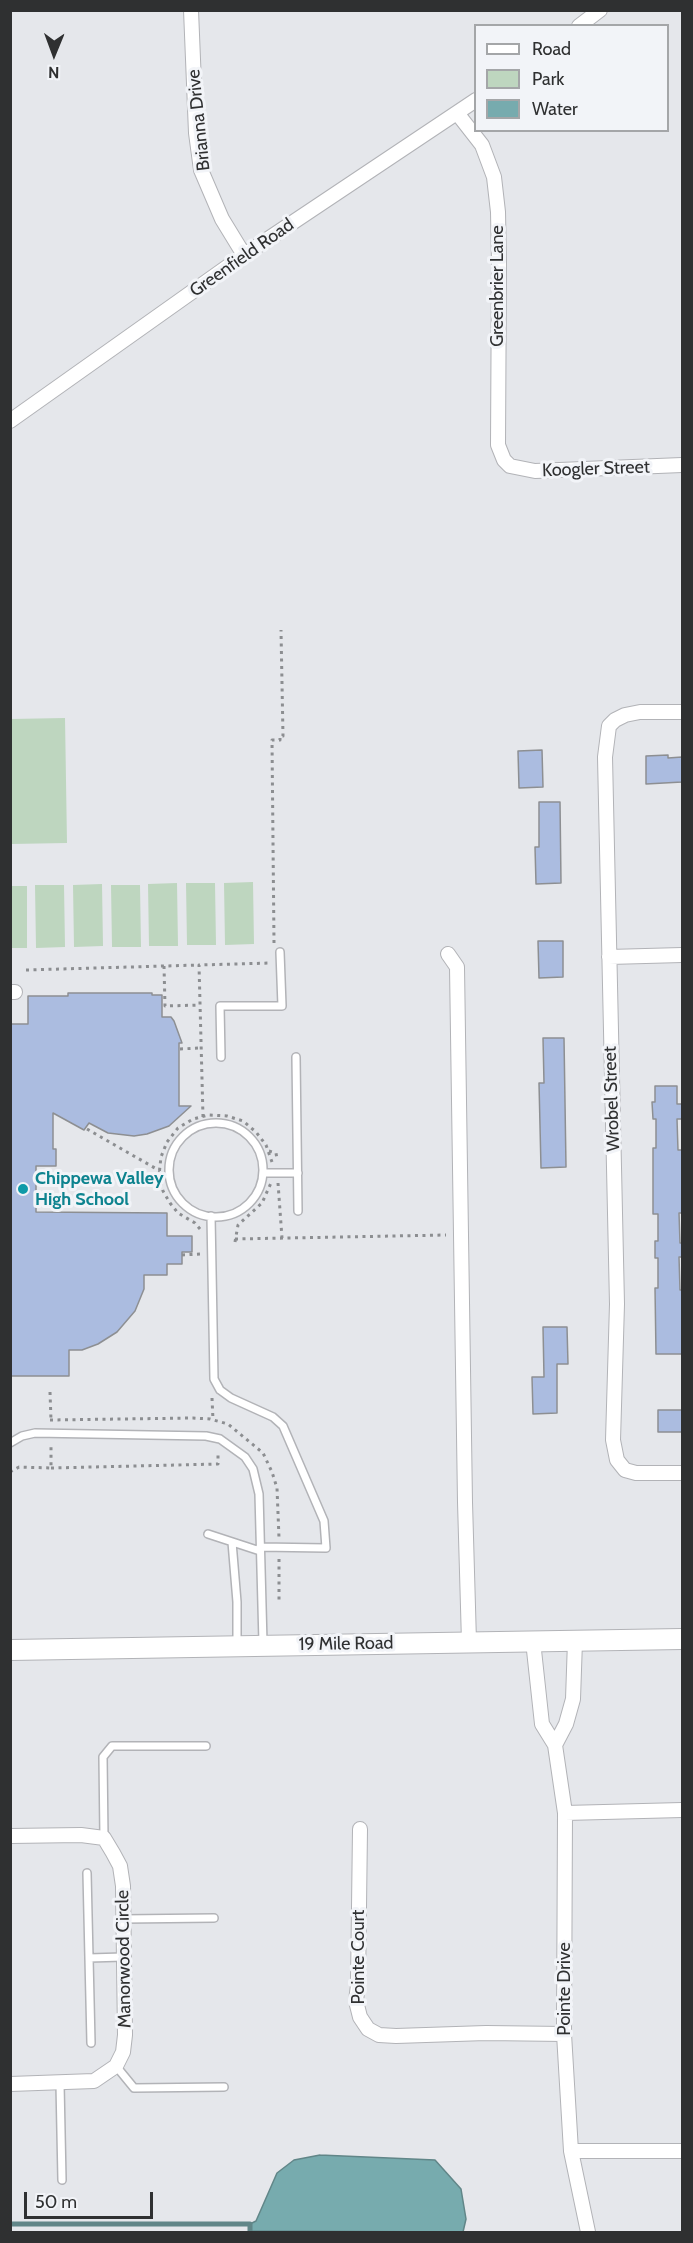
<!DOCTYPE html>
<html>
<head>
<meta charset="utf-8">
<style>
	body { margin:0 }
	#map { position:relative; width:693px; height:2243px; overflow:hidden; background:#e5e7eb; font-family:Cabin,sans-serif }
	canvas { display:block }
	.frame { position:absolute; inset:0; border:12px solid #2f3031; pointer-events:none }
	.legend { position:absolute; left:474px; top:24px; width:195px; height:108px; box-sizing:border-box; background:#f2f4f8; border:2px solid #a4a6a8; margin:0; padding:8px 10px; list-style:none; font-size:18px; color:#2f3031 }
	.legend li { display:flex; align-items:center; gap:12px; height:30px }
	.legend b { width:30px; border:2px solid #a4a6a8 }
	.north { position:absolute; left:24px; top:24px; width:60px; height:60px; -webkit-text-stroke:4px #f2f4f8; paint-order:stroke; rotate:181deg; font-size:16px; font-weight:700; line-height:24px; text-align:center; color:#2f3031 }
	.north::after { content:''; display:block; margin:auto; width:21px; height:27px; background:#2f3031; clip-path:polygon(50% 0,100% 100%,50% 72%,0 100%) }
	.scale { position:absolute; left:24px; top:2192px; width:129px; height:27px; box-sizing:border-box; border:3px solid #2f3031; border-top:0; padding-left:8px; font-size:18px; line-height:21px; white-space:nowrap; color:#2f3031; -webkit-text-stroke:4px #f2f4f8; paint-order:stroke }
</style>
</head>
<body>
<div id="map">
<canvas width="693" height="2243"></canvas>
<div class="frame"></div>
<ul class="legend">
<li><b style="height:8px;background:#fff"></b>Road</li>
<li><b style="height:16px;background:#bed6bf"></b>Park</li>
<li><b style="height:16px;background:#77abae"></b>Water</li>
</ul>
<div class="north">N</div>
<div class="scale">50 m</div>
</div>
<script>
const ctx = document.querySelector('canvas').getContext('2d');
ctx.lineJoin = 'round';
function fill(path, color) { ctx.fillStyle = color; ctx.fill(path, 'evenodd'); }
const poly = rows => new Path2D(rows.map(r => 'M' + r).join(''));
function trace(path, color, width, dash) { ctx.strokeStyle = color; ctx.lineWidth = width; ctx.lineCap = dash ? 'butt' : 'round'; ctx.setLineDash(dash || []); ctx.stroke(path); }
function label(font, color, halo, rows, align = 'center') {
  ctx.font = font + ' Cabin,sans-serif'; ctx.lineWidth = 6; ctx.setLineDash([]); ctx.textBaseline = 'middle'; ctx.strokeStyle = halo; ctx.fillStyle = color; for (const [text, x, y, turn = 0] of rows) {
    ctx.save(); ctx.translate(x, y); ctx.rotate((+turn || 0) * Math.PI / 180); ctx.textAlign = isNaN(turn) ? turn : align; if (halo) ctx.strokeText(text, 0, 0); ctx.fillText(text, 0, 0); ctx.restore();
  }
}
fill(poly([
	[65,718,67,843,11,844,11,719],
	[253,882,254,944,225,945,224,883],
	[177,883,178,946,149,946,148,884],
	[186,883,215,883,216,945,187,945],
	[102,884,103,946,74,947,73,885],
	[35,885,64,885,65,947,36,948],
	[111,885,140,885,141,947,112,947],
	[11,886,27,886,27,948,11,948]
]), '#bed6bf');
const water = poly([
	[320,2155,435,2160,461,2189,466,2219,463,2232,249,2231,250,2224,256,2221,277,2173,294,2160,320,2155]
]);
fill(water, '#77abae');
trace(water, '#618688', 1.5);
trace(poly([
	[10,2224,250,2224,250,2232]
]), '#618688', 5);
const building = poly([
	[542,750,543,787,519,788,518,751,542,750],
	[668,755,668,758,682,757,682,782,646,784,646,756,668,755],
	[539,802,560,802,561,883,536,884,535,847,539,847,539,802],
	[538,941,563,941,563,977,539,978,538,941],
	[68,993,152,993,152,995,162,995,162,1017,171,1017,174,1021,182,1043,179,1043,179,1106,191,1106,169,1126,147,1134,134,1136,108,1133,89,1123,84,1130,53,1113,53,1149,56,1149,56,1166,36,1166,36,1212,167,1213,167,1236,192,1236,192,1252,182,1252,182,1264,167,1264,167,1275,144,1275,144,1289,135,1311,117,1332,98,1344,82,1350,69,1350,69,1376,10,1376,10,1024,28,1024,28,996,68,996,68,993],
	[543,1038,564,1038,566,1167,541,1168,539,1083,544,1083,543,1038],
	[655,1086,677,1086,677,1104,682,1104,682,1119,677,1119,678,1150,682,1150,682,1213,679,1213,680,1243,682,1243,682,1257,679,1257,680,1290,682,1290,682,1354,656,1354,655,1288,658,1288,658,1258,655,1258,655,1241,658,1241,658,1214,653,1214,653,1148,656,1148,656,1119,653,1119,652,1102,655,1102,655,1086],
	[543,1327,567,1327,568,1364,557,1364,557,1413,533,1414,532,1377,544,1377,543,1327],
	[658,1410,682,1410,682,1432,658,1432,658,1410]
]);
fill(building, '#abbce0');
trace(building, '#8d8f92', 1.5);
const lane = poly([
	[221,1057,220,1006,282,1006,280,952],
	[296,1057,298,1211],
	'169 1170a47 47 0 1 1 94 0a47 47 0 1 1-94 0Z',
	[264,1173,298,1173],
	[211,1216,214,1379,220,1390,231,1398,273,1417,283,1426,324,1521,326,1548,260,1547],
	[10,1443,22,1436,35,1433,206,1436,220,1439,245,1457,253,1469,259,1494,263,1643],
	[208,1534,260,1551],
	[232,1542,237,1602,237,1644],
	[104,1838,103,1757,112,1746,206,1746],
	[87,1873,89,1958],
	[123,1919,214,1918],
	[91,2043,89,1958,123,1957],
	[116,2066,134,2088,224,2087],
	[60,2084,62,2180]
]);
const street = poly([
	[191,10,196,133,201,170,222,219,244,255],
	[579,26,600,10],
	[457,113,482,145,494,177,498,212,499,262,498,445,504,460,510,466,535,471,682,465],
	[10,421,244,255,476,100],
	[682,712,640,712,625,715,615,720,609,726,605,757,617,1304,613,1440,617,1460,625,1470,636,1473,682,1473],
	[448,954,457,967,465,1502,469,1642],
	[609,957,682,955],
	[10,992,15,992],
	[533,1641,542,1724,555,1745,566,1724,573,1699,575,1641],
	[555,1745,565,1813,564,2034,571,2151,588,2232],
	[565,1813,682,1810],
	[360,1829,358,1985,356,2001,360,2017,368,2029,379,2035,396,2036,486,2033,564,2034],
	[10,1836,81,1835,104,1838,113,1853,120,1866,123,1886,125,2035,123,2052,116,2066,94,2081,10,2084],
	[571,2151,682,2151]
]);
const secondary = poly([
	[10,1650,682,1639]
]);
trace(lane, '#b2b3b7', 10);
trace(street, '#b2b3b7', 16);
trace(secondary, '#b2b3b7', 22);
trace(poly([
	[274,943,272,740,280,740,280,736,283,736,281,630],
	[164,966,165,1006,200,1005],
	[26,970,199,965],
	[180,1049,200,1048],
	[203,1117,199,965,271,963],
	[87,1129,160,1171],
	[269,1151,276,1153,277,1159],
	[278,1183,282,1238],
	[200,1229,195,1223,178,1213,170,1203,163,1191,159,1175,161,1157,167,1142,178,1128,193,1119,209,1115,227,1116,243,1121,256,1132,266,1145,272,1162],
	[235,1239,446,1235],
	[235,1242,238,1225,262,1203,271,1183],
	[182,1255,200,1254],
	[50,1392,51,1420],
	[212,1398,213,1420],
	[50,1420,193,1418,210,1419,228,1424,263,1453,272,1472,277,1488,279,1538],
	[51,1468,218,1464,218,1452],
	[10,1472,19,1467,51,1468,51,1445],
	[279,1559,279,1602]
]), '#8c8e91', 3, [3, 4.5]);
trace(lane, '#fff', 7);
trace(street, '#fff', 14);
trace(secondary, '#fff', 20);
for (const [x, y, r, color] of [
	[23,1189,6,"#0f9aa8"]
]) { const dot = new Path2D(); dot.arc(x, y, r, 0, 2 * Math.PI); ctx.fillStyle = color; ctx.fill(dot); trace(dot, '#f2f4f8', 2); }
label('18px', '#2f3031', '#f2f4f8', [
	["Brianna Drive",199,120,-96],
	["Greenfield Road",242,258,-35],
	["Greenbrier Lane",498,286,-90],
	["Koogler Street",596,469,-2],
	["Wrobel Street",612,1099,-92],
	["19 Mile Road",346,1644,-1],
	["Pointe Court",359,1957,-90],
	["Manorwood Circle",124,1959,-91],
	["Pointe Drive",565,1989,-90]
]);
label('bold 18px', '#0d838f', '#f2f4f8', [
	["Chippewa Valley",35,1179],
	["High School",35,1200]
], 'left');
</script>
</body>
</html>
